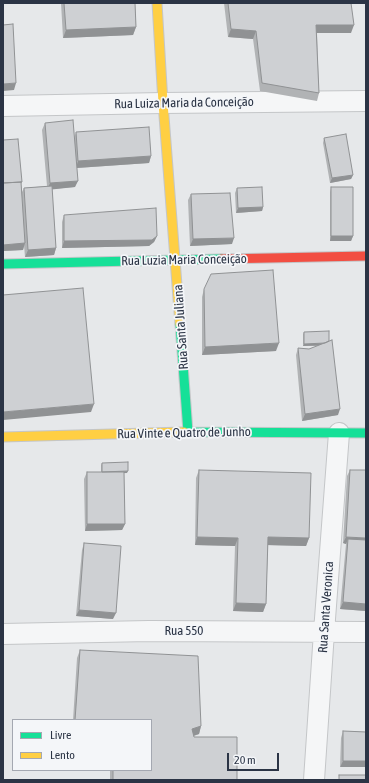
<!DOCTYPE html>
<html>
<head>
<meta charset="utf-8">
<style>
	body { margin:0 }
	#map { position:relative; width:369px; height:783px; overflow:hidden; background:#e6e8ea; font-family:"Asap Condensed",sans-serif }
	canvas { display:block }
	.frame { position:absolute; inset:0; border:4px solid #2b3445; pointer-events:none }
	.legend { position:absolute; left:12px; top:719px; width:140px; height:52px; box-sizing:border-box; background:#f4f6f9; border:1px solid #a4a8b1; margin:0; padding:5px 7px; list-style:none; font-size:12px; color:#2b3445 }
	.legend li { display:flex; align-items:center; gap:8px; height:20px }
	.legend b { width:20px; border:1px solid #a4a8b1 }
	.scale { position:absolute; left:227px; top:753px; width:52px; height:18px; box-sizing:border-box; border:2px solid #2b3445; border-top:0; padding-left:5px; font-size:12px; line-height:14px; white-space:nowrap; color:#2b3445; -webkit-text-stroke:3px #f4f6f9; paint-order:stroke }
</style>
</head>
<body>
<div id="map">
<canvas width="369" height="783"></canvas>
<div class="frame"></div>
<ul class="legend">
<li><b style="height:5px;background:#16e098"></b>Livre</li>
<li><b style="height:5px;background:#ffcf43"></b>Lento</li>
</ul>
<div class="scale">20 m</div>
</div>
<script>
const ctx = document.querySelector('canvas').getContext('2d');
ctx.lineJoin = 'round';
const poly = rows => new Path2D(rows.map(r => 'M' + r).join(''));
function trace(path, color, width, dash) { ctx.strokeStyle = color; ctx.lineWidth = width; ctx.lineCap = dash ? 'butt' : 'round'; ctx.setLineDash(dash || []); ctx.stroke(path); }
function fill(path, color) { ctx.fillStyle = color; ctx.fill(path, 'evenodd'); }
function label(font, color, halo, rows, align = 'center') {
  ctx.font = font + ' "Asap Condensed",sans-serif'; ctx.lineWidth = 3.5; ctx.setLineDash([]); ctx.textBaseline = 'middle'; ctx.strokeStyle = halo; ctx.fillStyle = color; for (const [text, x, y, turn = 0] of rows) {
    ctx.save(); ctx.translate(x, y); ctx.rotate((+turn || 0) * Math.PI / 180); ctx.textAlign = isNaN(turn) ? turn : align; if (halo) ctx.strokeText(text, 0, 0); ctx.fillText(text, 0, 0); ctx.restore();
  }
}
const street = poly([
	[3,106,163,103,366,101],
	[3,634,149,631,366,632],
	[314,780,324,632,339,433]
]);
const fast = poly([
	[3,264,221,259],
	[180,324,188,432],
	[184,432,366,433]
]);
const slow = poly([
	[157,3,163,103,180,324],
	[3,437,184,432]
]);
const jam = poly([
	[221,259,366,256]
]);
trace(street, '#c4c6c8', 22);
trace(fast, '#c4c6c8', 11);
trace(slow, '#c4c6c8', 11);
trace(jam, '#c4c6c8', 11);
trace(street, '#f5f6f7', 20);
trace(fast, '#16e098', 9);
trace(slow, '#ffcf43', 9);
trace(jam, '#f24e42', 9);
fill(poly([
	[61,3,135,3,136,27,133,35,63,38],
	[224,3,351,3,351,33,317,33,319,93,317,101,260,91,253,39,228,37],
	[45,123,74,138,76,132,151,156,149,163,77,168,75,187,52,189,56,248,54,255,25,257,24,245,23,250,3,251,3,140,22,182,21,184,22,192,24,188,47,186,42,130],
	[324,138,353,175,351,179,330,183,323,143],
	[331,187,353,236,351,241,330,241,330,192],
	[237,188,263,207,262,211,236,213,235,193],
	[191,194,232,244,190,246,188,200],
	[64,215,157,236,154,242,149,246,62,248,62,222],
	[204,289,276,351,202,355,202,297],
	[304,332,329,341,338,415,302,421,296,355,298,348,309,349,318,346,303,346,303,334],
	[102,463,127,473,124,473,125,524,122,530,85,531,84,479,87,472,101,472,101,465],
	[199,470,309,538,306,546,268,545,266,604,263,612,233,611,235,546,195,545,196,478],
	[350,470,366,611,340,609,346,544,343,543,347,476],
	[84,543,113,619,76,616,82,550],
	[80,650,201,726,199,734,194,736,194,737,237,780,110,780,110,770,151,770,151,720,73,720,77,658],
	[343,731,366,732,340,767,341,738]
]), '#b1b3b5');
fill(poly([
	[316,25,354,25,351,33,314,33],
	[136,27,133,35,63,38,66,30],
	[231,29,256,31,253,39,228,37],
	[16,83,14,90,3,91,3,84],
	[151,156,149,163,76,168,78,161],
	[353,175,351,179,330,183,332,178],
	[78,181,75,187,47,190,50,183],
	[263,207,262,211,236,213,238,208],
	[157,236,154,242,149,246,62,248,64,241],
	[331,236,353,236,351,241,330,241],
	[234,238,232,244,190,246,193,239],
	[25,243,23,250,3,251,3,245],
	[56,248,54,255,25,257,28,250],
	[279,343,276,351,202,355,205,347],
	[329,343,328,345,303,346,304,344],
	[94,404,91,412,3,420,3,412],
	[340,409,338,415,302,421,305,414],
	[128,471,127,473,101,474,102,472],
	[87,524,125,524,122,530,85,531],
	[197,537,238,538,235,546,195,545],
	[268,537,309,538,306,546,265,545],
	[346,537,366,538,366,545,348,539,346,544,343,543],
	[343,602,366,604,366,611,340,609],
	[236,603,266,604,263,612,233,611],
	[79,610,116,613,113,619,76,616],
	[201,726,199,734,189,737,192,729],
	[343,761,366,761,366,767,340,767]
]), '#909294');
const building = poly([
	[64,3,135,3,136,27,66,30,64,3],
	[228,3,351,3,354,25,316,25,319,93,262,83,256,31,231,29,228,3],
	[13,24,16,83,3,84,3,25,13,24],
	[73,120,78,181,50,183,45,123,73,120],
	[149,127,151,156,78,161,76,132,149,127],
	[346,134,353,175,332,178,324,138,346,134],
	[18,139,22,182,3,183,3,140,18,139],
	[21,182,25,243,3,245,3,183,21,182],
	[52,186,56,248,28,250,24,188,52,186],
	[262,187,263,207,238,208,237,188,262,187],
	[331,187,353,187,353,236,331,236,331,187],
	[230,193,234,238,193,239,191,194,230,193],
	[156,208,157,236,152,240,64,241,64,215,156,208],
	[273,270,279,343,205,347,204,289,211,274,273,270],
	[83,288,94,404,3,412,3,295,83,288],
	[329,331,329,341,325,343,304,344,304,332,329,331],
	[332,340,340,409,305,414,298,348,309,349,332,340],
	[128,462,128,471,102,472,102,463,128,462],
	[199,470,311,473,309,538,268,537,266,604,236,603,238,538,197,537,199,470],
	[350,470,366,470,366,538,346,537,350,470],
	[87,472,124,472,125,524,87,524,87,472],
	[348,539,366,540,366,604,343,602,348,539],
	[84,543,121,546,116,613,79,610,84,543],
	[80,650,198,656,201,726,192,729,194,737,237,737,237,780,113,780,113,770,151,770,151,720,75,720,80,650],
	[343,731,366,732,366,761,343,761,343,731],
	[339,775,366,775,366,780,339,780,339,775]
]);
fill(building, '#ced0d3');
trace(building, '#909294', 1);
label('13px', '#2b3445', '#f4f6f9', [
	["Rua Luiza Maria da Conceição",184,103,-1],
	["Rua Luzia Maria Conceição",184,260,-1],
	["Rua Santa Juliana",181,327,-94],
	["Rua Vinte e Quatro de Junho",184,433,-1],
	["Rua Santa Veronica",326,607,-86],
	["Rua 550",184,631]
]);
</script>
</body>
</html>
